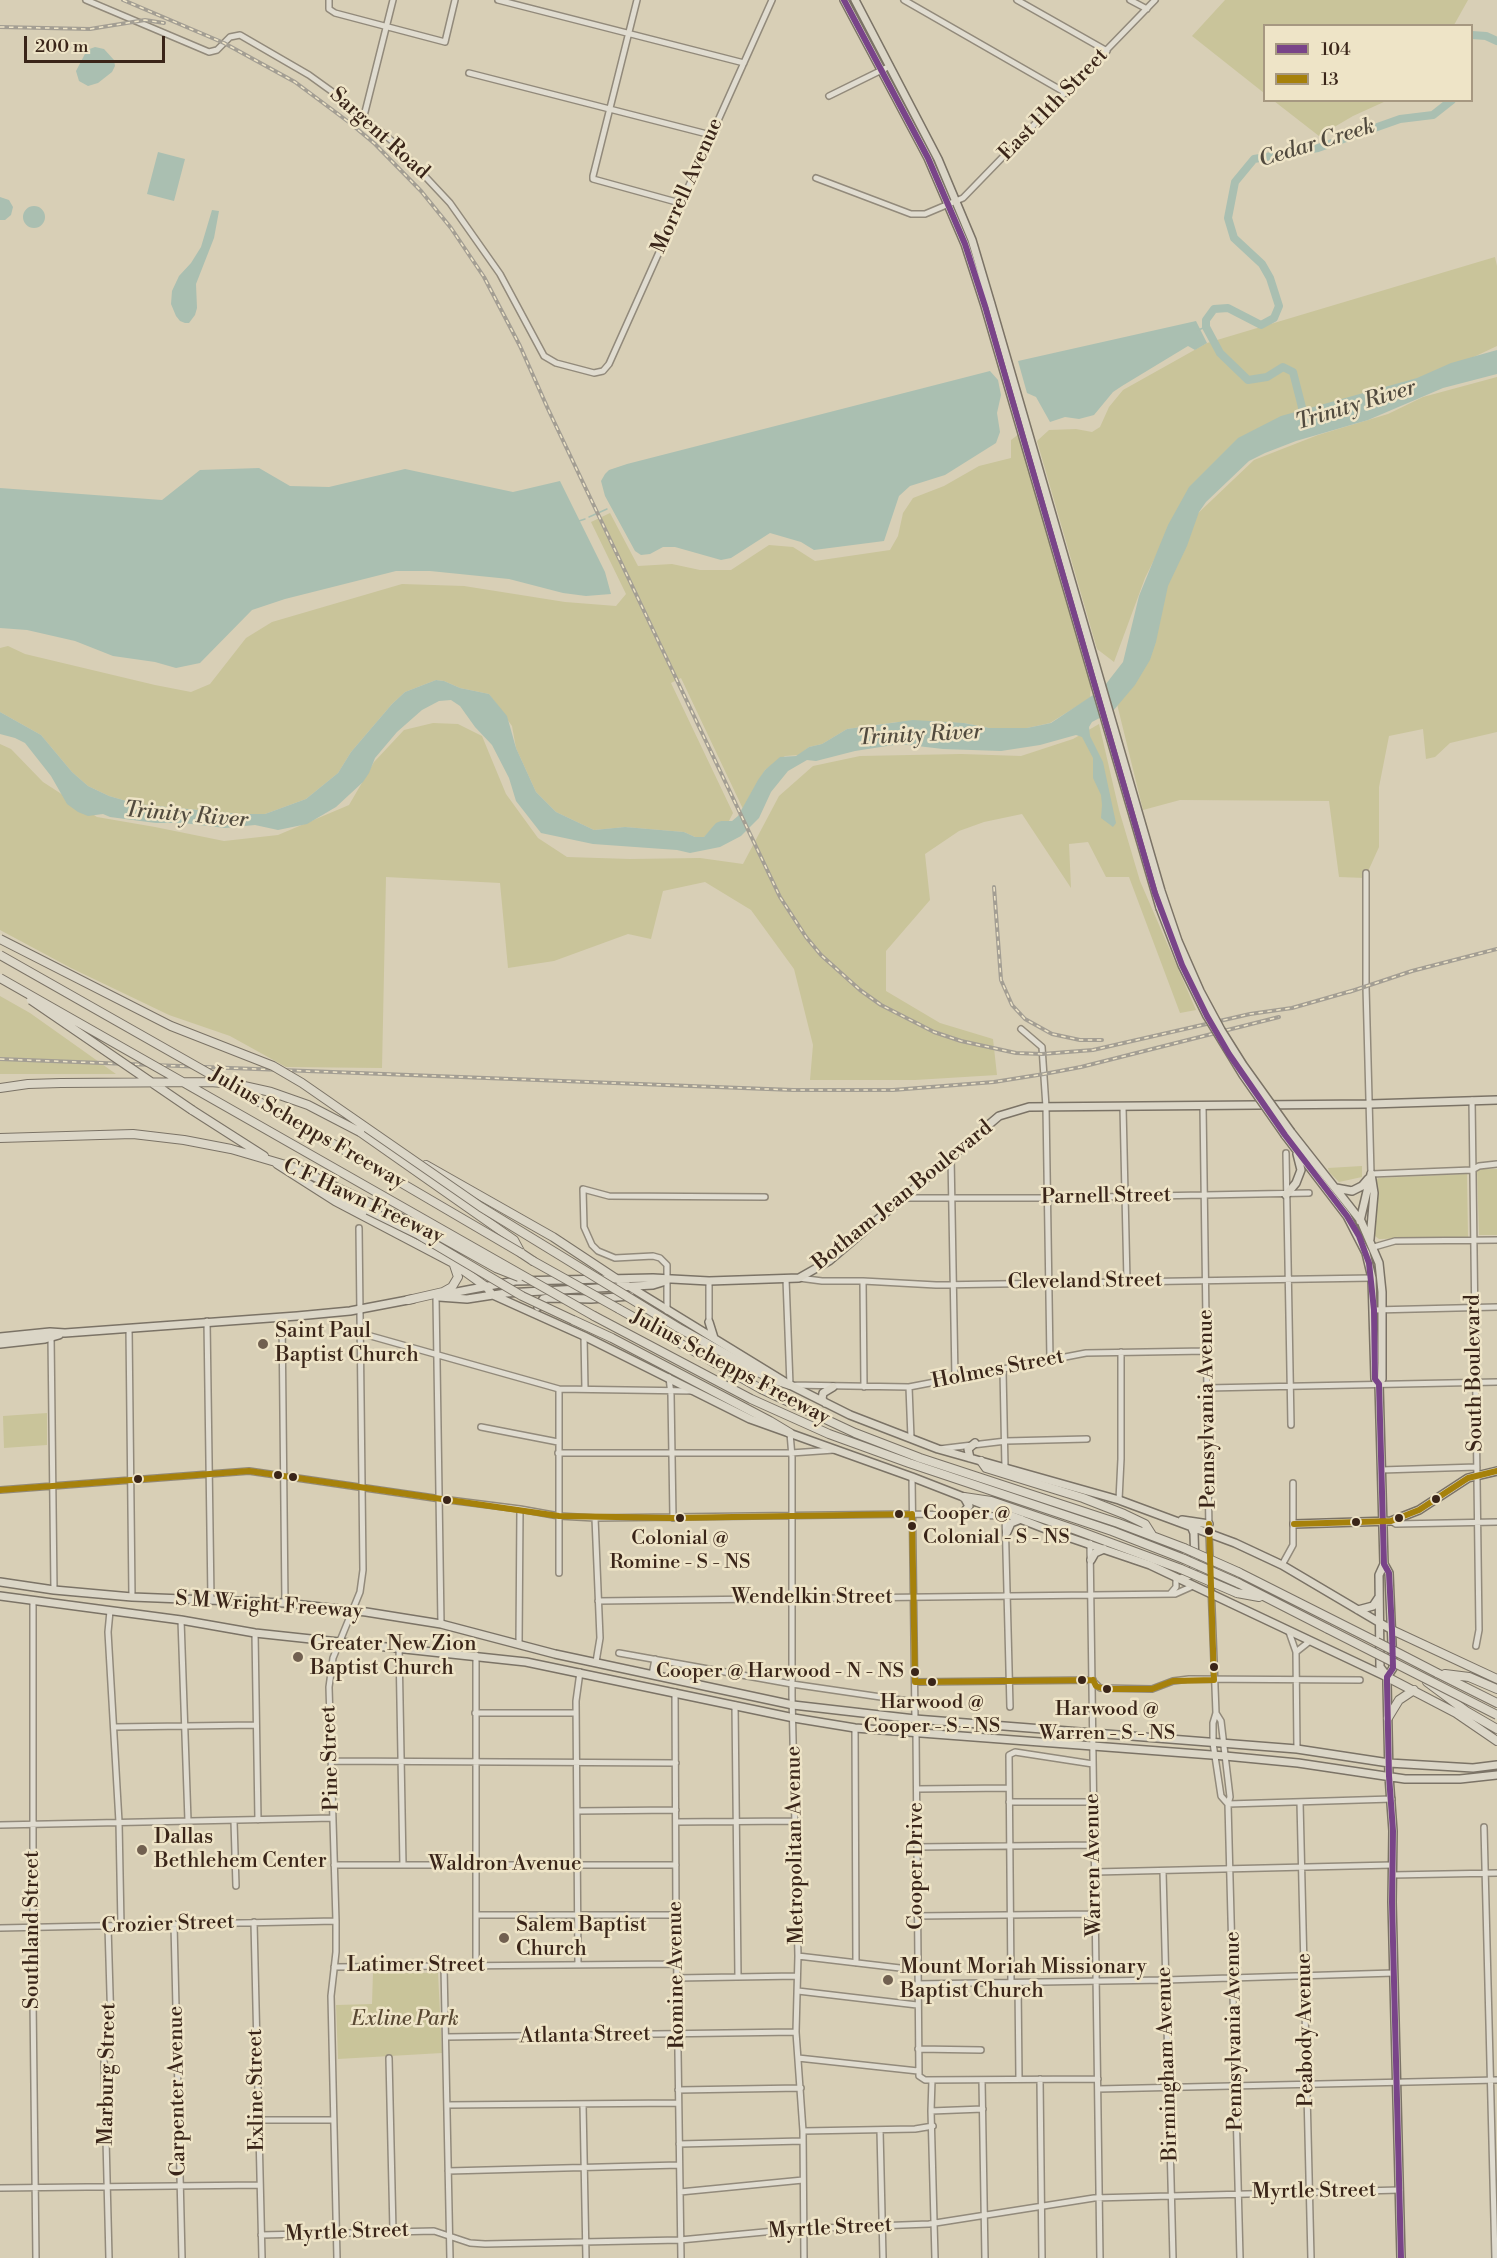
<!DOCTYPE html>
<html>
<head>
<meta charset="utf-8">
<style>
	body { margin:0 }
	#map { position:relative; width:1497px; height:2258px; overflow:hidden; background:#d8cfb6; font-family:"Libre Bodoni",serif }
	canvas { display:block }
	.legend { position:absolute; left:1263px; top:24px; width:210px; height:78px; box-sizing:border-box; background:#eee4c7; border:2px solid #a69881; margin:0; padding:8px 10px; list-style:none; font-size:18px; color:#3a2519 }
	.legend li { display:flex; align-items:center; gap:12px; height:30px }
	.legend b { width:30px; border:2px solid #a69881 }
	.scale { position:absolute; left:24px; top:36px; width:141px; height:27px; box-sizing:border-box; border:3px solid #3a2519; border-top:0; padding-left:8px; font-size:18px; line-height:21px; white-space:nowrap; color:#3a2519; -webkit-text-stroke:4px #eee4c7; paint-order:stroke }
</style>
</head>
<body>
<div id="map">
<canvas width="1497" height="2258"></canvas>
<ul class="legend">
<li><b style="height:8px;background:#794489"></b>104</li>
<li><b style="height:8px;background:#a6810b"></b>13</li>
</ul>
<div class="scale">200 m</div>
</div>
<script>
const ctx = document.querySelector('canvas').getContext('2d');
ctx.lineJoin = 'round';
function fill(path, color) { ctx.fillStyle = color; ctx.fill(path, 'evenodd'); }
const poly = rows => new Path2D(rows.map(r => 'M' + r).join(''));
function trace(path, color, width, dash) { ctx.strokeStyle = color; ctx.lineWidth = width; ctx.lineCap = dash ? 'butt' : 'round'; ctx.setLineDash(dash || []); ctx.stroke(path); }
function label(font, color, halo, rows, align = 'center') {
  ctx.font = font + ' "Libre Bodoni",serif'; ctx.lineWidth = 5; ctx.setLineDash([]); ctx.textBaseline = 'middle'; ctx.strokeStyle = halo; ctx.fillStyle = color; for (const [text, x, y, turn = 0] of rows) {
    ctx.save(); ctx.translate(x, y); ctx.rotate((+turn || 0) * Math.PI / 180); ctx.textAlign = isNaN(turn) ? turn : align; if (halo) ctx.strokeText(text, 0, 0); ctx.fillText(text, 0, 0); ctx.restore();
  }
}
fill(poly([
	[1225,0,1468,0,1454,25,1264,26,1264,93,1192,36],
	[1274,101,1386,101,1353,116,1319,136],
	[1495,257,1497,266,1497,346,1461,363,1320,412,1300,409,1177,514,1145,578,1114,662,1097,649,1037,441,1049,430,1076,429,1092,432,1100,427,1109,407,1123,390,1207,343],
	[1497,377,1497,732,1450,743,1435,757,1426,759,1423,729,1389,736,1379,787,1379,847,1365,878,1339,877,1329,801,1180,800,1143,810,1117,704,1193,518,1254,460,1318,435,1388,414,1423,397],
	[1019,434,1091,685,1090,698,1050,723,1027,728,989,728,964,723,897,722,847,729,822,744,809,747,799,755,785,756,765,770,743,809,681,678,671,683,733,813,729,821,721,821,704,837,695,837,684,832,625,827,594,830,556,812,536,792,516,748,512,726,489,694,460,688,444,681,436,680,405,692,392,704,351,752,338,773,306,799,265,814,239,814,137,804,109,796,88,786,72,772,41,735,0,712,0,648,8,646,25,654,155,685,191,692,210,684,246,638,272,622,402,584,464,586,565,602,616,606,626,594,591,522,610,513,638,566,672,564,700,570,731,570,769,545,793,547,815,561,890,550,898,536,903,513,913,498,944,486,979,466,1011,458,1011,440],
	[433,723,458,724,482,736,506,794,538,838,567,857,630,859,700,858,743,864,779,796,813,766,860,756,961,754,1021,756,1073,739,1099,724,1119,810,1140,881,1196,1010,1180,1013,1129,877,1106,877,1088,842,1069,844,1071,888,1022,814,984,822,959,831,925,854,930,900,886,951,886,991,940,1023,993,1039,997,1075,915,1080,810,1080,813,1045,794,969,751,910,705,882,663,891,651,939,628,934,554,961,508,968,500,883,386,877,382,1068,286,1067,230,1036,169,1015,71,968,0,930,0,744,11,749,43,782,97,817,155,827,224,841,278,835,349,805,374,762,404,730],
	[0,996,30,1013,116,1074,0,1074],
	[1362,1166,1362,1177,1339,1182,1329,1172,1328,1168],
	[1477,1169,1497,1169,1497,1235,1479,1235],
	[1467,1174,1468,1237,1379,1239,1375,1236,1376,1181,1378,1178],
	[47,1413,47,1445,4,1448,3,1416],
	[373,1972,438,1973,442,2053,338,2059,336,2005,372,2004]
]), '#c9c49a');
fill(poly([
	[95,47,104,49,114,60,115,66,112,72,98,83,88,86,79,81,76,71,87,50],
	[158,152,185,159,174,201,147,194],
	[0,197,9,200,13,207,11,215,5,220,0,220],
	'23 217a11 11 0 1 1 22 0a11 11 0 1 1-22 0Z',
	[212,210,219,211,214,238,196,284,197,308,195,315,189,323,185,323,180,321,176,316,171,304,172,291,179,276,191,263,201,247],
	[1196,321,1207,343,1195,350,1188,346,1122,386,1113,392,1094,415,1079,419,1065,417,1050,422,1036,397,1027,393,1018,361],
	[1497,350,1497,374,1443,388,1368,420,1296,441,1265,453,1249,461,1206,502,1199,512,1187,546,1168,586,1156,642,1150,660,1135,685,1113,711,1092,722,1089,727,1090,736,1103,762,1116,823,1113,827,1101,818,1102,805,1101,795,1093,778,1093,758,1082,737,1076,735,1040,745,1001,751,943,749,900,744,855,751,816,761,807,760,788,771,771,792,759,818,741,836,720,847,690,853,677,850,593,844,541,833,516,801,509,778,492,745,475,727,460,706,451,700,439,701,422,710,397,732,375,758,369,773,363,782,336,807,307,824,278,830,255,825,225,828,183,823,156,823,110,817,103,814,88,816,78,812,67,804,51,776,25,743,15,738,0,734,0,712,41,735,72,772,88,786,109,796,137,804,239,814,265,814,306,799,338,773,351,752,392,704,405,692,436,680,444,681,460,688,489,694,507,716,516,748,536,792,556,812,594,830,625,827,684,832,695,837,704,837,716,823,721,821,732,821,738,816,758,780,765,770,780,757,796,756,809,747,822,744,847,729,913,720,964,723,989,728,1027,728,1051,723,1102,689,1123,662,1139,596,1168,525,1189,487,1238,438,1281,416,1417,378,1451,363],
	[990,371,998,380,1001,395,997,413,1000,432,996,443,945,475,910,486,899,496,884,541,814,550,801,542,770,533,731,558,721,560,675,547,663,547,650,554,641,555,635,551,605,496,601,481,605,474,609,470,627,464],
	[259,468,290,486,329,487,405,469,513,492,560,481,605,572,611,594,586,596,563,593,509,579,430,571,396,571,285,599,252,610,200,663,176,668,155,662,113,656,75,641,27,630,0,628,0,488,162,500,200,470]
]), '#aabfb1');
trace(poly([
	[1198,330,1206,327],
	[589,517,607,509],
	[579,521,585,519]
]), '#aabfb1', 1.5);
trace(poly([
	[1472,35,1486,36,1497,41],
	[1305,419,1293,372,1283,367,1267,377,1248,380,1220,353,1206,327,1206,320,1214,309,1228,308,1261,325,1274,318,1279,306,1270,278,1262,264,1234,238,1228,218,1235,182,1254,159,1318,148,1400,119,1433,115,1452,100]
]), '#aabfb1', 8);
const minor = poly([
	[86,0,209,52,217,50,230,37,240,35,309,75,334,93,392,141,450,203,500,274,544,356,556,363,594,373,603,371,609,364,772,0],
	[329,0,329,9,335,13,445,42,455,0],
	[498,0,744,63],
	[637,0,593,176,593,179,680,203],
	[904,0,1066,93],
	[1017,0,1107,51],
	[1130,0,1147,9],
	[469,73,711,135],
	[829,96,890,66],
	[364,116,393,0],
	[816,178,911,214,925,214,963,198,1155,0],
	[1366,873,1366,987,1371,1174,1472,1170,1479,1166,1497,1164],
	[1021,1029,1042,1047,1046,1107,1050,1360],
	[1472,1100,1479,1630,1476,1646],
	[1203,1106,1209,1533,1216,1713,1213,1723,1213,1743,1221,1796,1228,1804],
	[1123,1107,1127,1281],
	[1286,1153,1291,1425],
	[951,1156,955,1378],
	[903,1198,1047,1198,1309,1193],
	[1374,1247,1395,1241,1497,1240],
	[799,1278,822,1281,863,1281,936,1285,1372,1278],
	[786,1279,790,1385,909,1387,1086,1353,1207,1351],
	[709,1281,709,1322],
	[863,1281,864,1387],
	[436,1297,441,1624],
	[1374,1310,1497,1307],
	[667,1311,667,1265,660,1258,653,1256,615,1258,598,1251,592,1245,584,1227,583,1189,609,1196,765,1197],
	[282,1317,285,1603],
	[207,1321,211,1599],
	[129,1328,132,1597],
	[360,1333,559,1389,693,1391],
	[51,1336,54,1590],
	[584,1336,585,1389],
	[1003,1370,1005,1467],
	[669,1377,671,1395,673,1518],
	[909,1387,911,1438],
	[1207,1388,1497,1382],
	[559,1389,559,1573],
	[481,1427,558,1442],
	[790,1433,792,1457,792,1696,798,1956,796,2032,803,2131,804,2258],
	[939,1449,1006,1441,1087,1439],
	[558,1453,791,1453,834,1450],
	[1381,1470,1477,1467],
	[912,1477,915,1719],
	[0,1490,249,1471,441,1499,520,1509,559,1516,595,1518,912,1514,1005,1516],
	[1119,1500,1121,1459,1121,1352],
	[1005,1514,1010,1707],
	[595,1518,600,1638,596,1662],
	[1391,1521,1396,1524,1497,1522],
	[1090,1543,1100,2258],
	[1282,1565,1293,1545,1293,1483],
	[1170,1594,1176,1587,1176,1577],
	[33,1601,33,2000,36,2258],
	[598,1601,1175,1594,1193,1586],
	[110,1611,108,1632,119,1822,121,1926],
	[181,1620,188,1821],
	[1289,1632,1296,1652,1297,1749],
	[255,1633,258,1820],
	[519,1644,520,1509],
	[399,1647,403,1865],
	[1296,1652,1310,1641],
	[619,1653,792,1684,915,1702],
	[476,1655,476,1966],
	[652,1675,655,1659],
	[1093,1681,1100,1688,1152,1689,1173,1681,1189,1679,1360,1680],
	[915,1682,1093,1680],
	[675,1692,676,1915,681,2258],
	[735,1705,738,1977],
	[475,1713,576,1713],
	[1216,1713,1221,1721,1230,1797,1228,1804,1240,2258],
	[115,1727,256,1725],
	[855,1728,856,1963],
	[916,1733,919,2076,925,2080,1098,2079],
	[331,1761,676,1763],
	[917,1789,1008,1788],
	[1009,1802,1094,1802],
	[1300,1802,1311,2258],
	[1228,1804,1392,1799],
	[577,1811,676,1810],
	[234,1821,236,1886],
	[676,1822,795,1821],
	[0,1825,333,1818],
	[1484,1827,1495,2258],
	[917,1847,1095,1845],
	[334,1865,676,1865],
	[1163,1871,1173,2258],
	[1095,1872,1392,1865],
	[1392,1875,1497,1873],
	[476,1915,676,1915],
	[917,1916,1095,1914],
	[254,1922,262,2258],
	[174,1924,182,2258],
	[108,1926,111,2027,104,2059,109,2258],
	[0,1928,336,1921],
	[798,1956,917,1970],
	[578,1965,576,1701,580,1672],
	[334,1967,677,1964],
	[444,1967,450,2258],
	[677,1978,797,1976],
	[1011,1983,1009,1755,1015,1752,1093,1764],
	[1018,1983,1019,2079],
	[917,1984,1165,1980,1394,1973],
	[798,1991,917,2005],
	[446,2037,796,2032],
	[918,2049,981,2050],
	[389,2058,393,2231],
	[798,2058,918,2071],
	[1040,2079,1042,2258],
	[932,2080,931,2111,935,2258],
	[982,2080,985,2258],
	[1098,2089,1497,2080],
	[678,2090,801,2088],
	[583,2104,586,2258],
	[447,2105,678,2103],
	[931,2111,983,2109],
	[258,2120,333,2120],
	[880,2130,883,2258],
	[803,2131,915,2129,933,2126],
	[679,2144,803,2141],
	[448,2171,679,2165],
	[0,2188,260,2185],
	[680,2192,803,2180],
	[261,2235,434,2231,470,2243,485,2244,680,2240,796,2229,929,2224,1094,2198,1400,2190],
	[337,2258,331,1996,336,1952,336,1921,329,1687,333,1658,360,1592,363,1570,359,1228]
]);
const major = poly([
	[844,0,928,158,965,244,985,306,1160,908],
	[855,0,938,159,972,240,991,304],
	[1291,1132,1361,1221,1379,1263,1382,1292,1382,1379,1379,1384,1384,1564,1379,1575,1380,1667,1387,1676],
	[1285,1135,1347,1216,1366,1253,1372,1278,1375,1379,1379,1384],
	[1336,1188,1352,1191,1362,1186,1368,1179],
	[1286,1195,1296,1183,1301,1170,1297,1154],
	[1360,1221,1371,1174],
	[1370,1239,1374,1193,1371,1174],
	[617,1279,790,1385,850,1415,938,1449,1119,1500,1235,1543,1282,1565,1392,1630],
	[485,1286,493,1295,584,1336,750,1419,912,1477,1056,1533,1150,1565,1387,1677],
	[441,1295,515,1281,653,1278,709,1281,799,1278,829,1261,999,1116,1029,1107,1370,1104,1497,1100],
	[439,1297,467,1299,506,1293,653,1285,666,1281],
	[538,1307,543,1299,548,1298,591,1299,630,1296],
	[709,1322,714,1338],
	[0,1337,50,1332,65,1333,297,1316,350,1311,413,1299],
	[0,1344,45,1339,59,1335],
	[825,1403,822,1399,823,1393,833,1387],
	[970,1458,968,1449,975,1443],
	[954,1515,964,1512,969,1506,964,1497],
	[1182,1520,1209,1524],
	[1294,1524,1391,1521,1419,1510,1468,1478,1497,1471],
	[1007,1532,1011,1523,1021,1519],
	[1091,1560,1095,1553,1104,1549],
	[1384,1564,1389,1573,1393,1668,1387,1677,1387,1684,1389,1776,1393,1831,1392,1902,1401,2258],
	[1180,1579,1190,1575,1195,1566,1194,1533,1191,1526],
	[0,1582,54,1590,132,1597,285,1603,366,1612,441,1624,555,1654,793,1705,915,1719,1297,1749,1389,1763,1473,1768,1497,1765],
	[0,1596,181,1620,255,1633,526,1662,794,1718,855,1728,1225,1756,1298,1763,1405,1779,1460,1779,1497,1775],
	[1358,1610,1373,1606,1379,1597]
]);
const highway = poly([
	[0,1088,28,1084,61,1083],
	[192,1110,264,1156],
	[360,1132,514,1240,521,1253,533,1261],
	[0,1138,133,1134,184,1140,231,1149,296,1168,437,1235],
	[277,1164,335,1201,453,1263,485,1286],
	[426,1165,553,1237,615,1278],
	[320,1187,368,1210],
	[408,1300,443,1292,452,1287,458,1277,454,1265],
	[619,1309,761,1389,855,1433,920,1458,1118,1523,1184,1548],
	[594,1316,751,1399,829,1434,909,1463,1112,1531,1184,1559],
	[573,1320,612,1338,770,1421,790,1433],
	[677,1327,769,1378,790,1385],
	[981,1461,986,1468,1083,1498,1124,1514,1145,1524,1152,1535],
	[964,1497,991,1501,1076,1530,1181,1569],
	[1238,1572,1377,1642],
	[1238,1583,1328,1629],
	[1237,1593,1259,1597],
	[1392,1630,1497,1679],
	[1437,1673,1497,1703],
	[1445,1674,1469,1677,1497,1689],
	[1387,1677,1456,1713,1497,1741],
	[1427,1682,1466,1711,1497,1729],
	[1388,1718,1399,1700,1414,1690]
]);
trace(minor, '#928a7b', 8);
trace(major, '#7b7366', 10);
trace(highway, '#7b7366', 10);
trace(minor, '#e0dcd0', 5);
trace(major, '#dbd6c7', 7);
trace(highway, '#dbd6c7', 8);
const rail = poly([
	[123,0,224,43,295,82,350,123,375,144,421,191,451,228,484,277,520,346,548,409,780,897,806,937,821,955,860,990,881,1005,934,1032,961,1041,1016,1053,1042,1054,1093,1050,1250,1014,1292,1008,1355,990],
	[0,27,90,29,145,20,164,23],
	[994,887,1001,980,1012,1005,1025,1019,1052,1034,1080,1040,1102,1040],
	[1349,992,1412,971,1497,949],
	[0,1059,793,1090,893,1090,994,1082,1044,1074,1081,1067,1279,1017]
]);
trace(rail, '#a39e93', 4);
trace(rail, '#eee4c7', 1.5, [4.5]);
const majorBridge = poly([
	[991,304,1161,891,1178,941,1200,991,1221,1030,1243,1065,1291,1132],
	[1160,908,1182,965,1207,1016,1243,1075,1285,1135]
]);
const highwayBridge = poly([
	[0,939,171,1026,273,1066,302,1083,481,1207,677,1327],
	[0,955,381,1171,521,1253],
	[0,978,594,1316],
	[31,1000,192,1110],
	[61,1083,210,1082,235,1084,271,1092,308,1105,360,1132],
	[368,1210,419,1235,522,1296,573,1320],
	[437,1235,496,1268,519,1277],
	[533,1261,619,1309],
	[1184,1548,1238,1572],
	[1184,1559,1238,1583],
	[1181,1569,1237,1593],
	[1328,1629,1497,1715],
	[1377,1642,1437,1673]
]);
trace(majorBridge, '#7b7366', 10, []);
trace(highwayBridge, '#7b7366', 10, []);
trace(majorBridge, '#dbd6c7', 7);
trace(highwayBridge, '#dbd6c7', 8);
trace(poly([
	[844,0,928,158,965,244,985,306,1155,893,1182,965,1207,1016,1229,1054,1285,1135,1347,1216,1359,1236,1369,1263,1374,1310,1375,1379,1379,1384,1384,1564,1389,1573,1392,1630,1393,1668,1387,1677,1387,1684,1389,1776,1393,1831,1392,1902,1401,2258]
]), '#794489', 6);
trace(poly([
	[0,1490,249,1471,559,1516,673,1518,912,1514],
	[912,1514,915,1682],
	[1209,1524,1214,1680],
	[1294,1524,1391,1521,1419,1510,1468,1478,1497,1471],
	[1093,1680,1096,1686,1104,1689,1152,1689,1173,1681,1214,1680],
	[915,1682,1093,1680]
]), '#a6810b', 6);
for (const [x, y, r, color] of [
	[263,1344,6,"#716050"],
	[278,1475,5,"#3a2519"],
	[293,1477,5,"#3a2519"],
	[138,1479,5,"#3a2519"],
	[1436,1499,5,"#3a2519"],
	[447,1500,5,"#3a2519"],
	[899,1514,5,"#3a2519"],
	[680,1518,5,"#3a2519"],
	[1399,1518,5,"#3a2519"],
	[1356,1522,5,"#3a2519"],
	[912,1526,5,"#3a2519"],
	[1209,1531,5,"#3a2519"],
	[298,1657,6,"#716050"],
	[1214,1667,5,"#3a2519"],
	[915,1672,5,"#3a2519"],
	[1082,1680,5,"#3a2519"],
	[932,1682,5,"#3a2519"],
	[1107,1689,5,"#3a2519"],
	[142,1850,6,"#716050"],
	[504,1938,6,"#716050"],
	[888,1980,6,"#716050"]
]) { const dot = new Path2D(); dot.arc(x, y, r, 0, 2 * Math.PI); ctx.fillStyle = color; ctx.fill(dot); trace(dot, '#eee4c7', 2); }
label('20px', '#3a2519', '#eee4c7', [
	["Cooper @",923,1514,"left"],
	["Colonial - S - NS",923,1538,"left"],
	["Colonial @",680,1539],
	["Romine - S - NS",680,1563],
	["Cooper @ Harwood - N - NS",904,1672,"right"],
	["Harwood @",932,1703],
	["Cooper - S - NS",932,1727],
	["Harwood @",1107,1710],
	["Warren - S - NS",1107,1734]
]);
label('21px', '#3a2519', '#eee4c7', [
	["East 11th Street",1054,105,-46],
	["Sargent Road",379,134,42],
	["Morrell Avenue",688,186,-66],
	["Julius Schepps Freeway",307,1129,30],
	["Botham Jean Boulevard",903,1196,-39],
	["Parnell Street",1106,1197,-1],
	["C F Hawn Freeway",363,1202,25],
	["Cleveland Street",1085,1282,-1],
	["Julius Schepps Freeway",730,1368,28],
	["Holmes Street",998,1370,-11],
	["South Boulevard",1475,1373,-91],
	["Pennsylvania Avenue",1208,1409,-91],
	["Wendelkin Street",812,1598],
	["S M Wright Freeway",269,1606,4],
	["Pine Street",331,1758,-92],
	["Metropolitan Avenue",796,1845,-91],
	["Waldron Avenue",505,1865],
	["Warren Avenue",1094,1865,-91],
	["Cooper Drive",917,1866,-90],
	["Crozier Street",168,1925,-2],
	["Southland Street",33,1930,-90],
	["Latimer Street",416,1966],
	["Romine Avenue",677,1975,-91],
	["Peabody Avenue",1306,2030,-91],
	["Pennsylvania Avenue",1235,2031,-91],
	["Atlanta Street",585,2036,-1],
	["Birmingham Avenue",1168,2064,-92],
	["Marburg Street",108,2074,-89],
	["Exline Street",257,2090,-91],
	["Carpenter Avenue",178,2091,-91],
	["Myrtle Street",1314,2192,-1],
	["Myrtle Street",830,2229,-3],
	["Myrtle Street",347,2233,-2]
]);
label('21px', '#3a2519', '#eee4c7', [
	["Saint Paul",275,1332],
	["Baptist Church",275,1356],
	["Greater New Zion",310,1645],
	["Baptist Church",310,1669],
	["Dallas",154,1838],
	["Bethlehem Center",154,1862],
	["Salem Baptist",516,1926],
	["Church",516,1950],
	["Mount Moriah Missionary",900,1968],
	["Baptist Church",900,1992]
], 'left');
label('italic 21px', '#5a4a34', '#eee4c7', [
	["Exline Park",405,2020]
]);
label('italic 22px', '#514a3e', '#eee4c7', [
	["Cedar Creek",1317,144,-17],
	["Trinity River",1356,406,-17],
	["Trinity River",920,736,-3],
	["Trinity River",186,816,5]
]);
</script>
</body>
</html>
